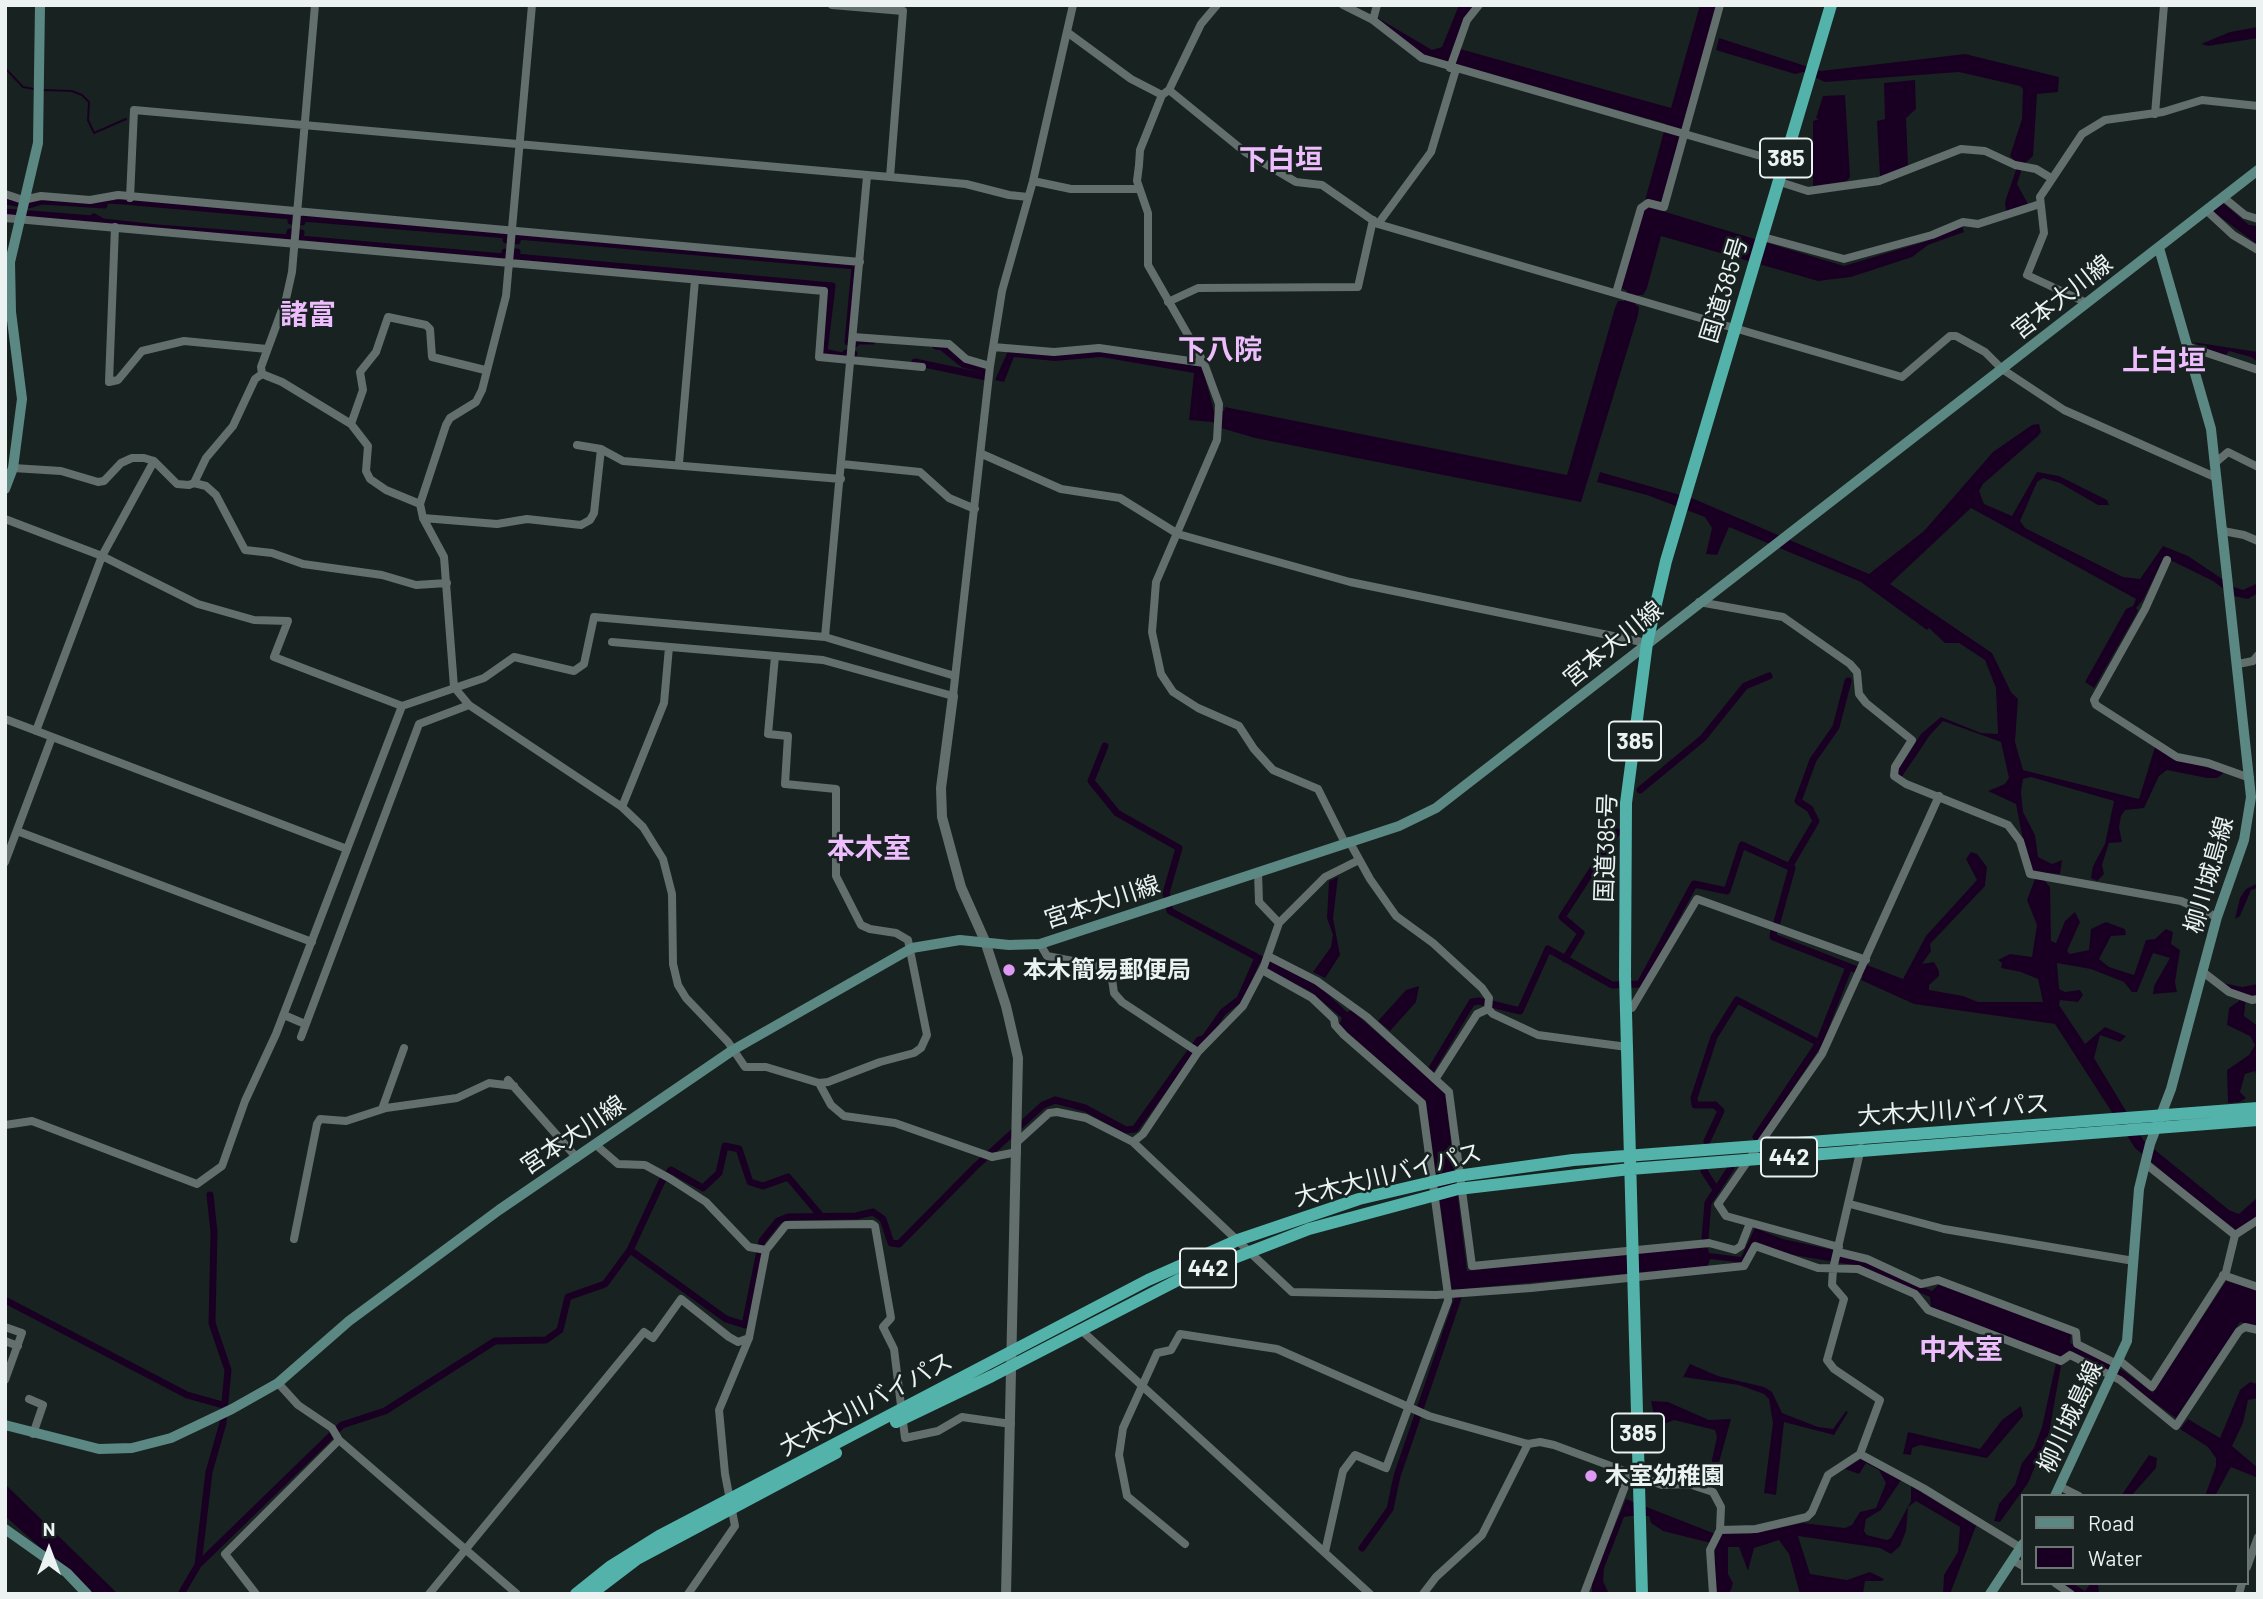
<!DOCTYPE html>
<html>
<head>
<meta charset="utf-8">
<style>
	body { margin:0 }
	#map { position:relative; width:2263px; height:1599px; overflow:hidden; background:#182321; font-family:Barlow,sans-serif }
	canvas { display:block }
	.frame { position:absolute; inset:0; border:7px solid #ebf2f1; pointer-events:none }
	.legend { position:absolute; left:2021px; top:1494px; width:228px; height:91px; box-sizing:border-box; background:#182321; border:2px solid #6c7674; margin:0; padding:9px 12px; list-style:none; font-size:21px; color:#ebf2f1 }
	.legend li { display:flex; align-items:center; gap:14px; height:35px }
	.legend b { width:35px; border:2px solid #6c7674 }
	.north { position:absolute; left:14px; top:1515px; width:70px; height:70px; -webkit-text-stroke:5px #182321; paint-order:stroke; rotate:0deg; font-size:19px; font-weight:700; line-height:28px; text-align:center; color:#ebf2f1 }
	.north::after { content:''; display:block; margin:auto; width:24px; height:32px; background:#ebf2f1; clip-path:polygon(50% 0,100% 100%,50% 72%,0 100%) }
</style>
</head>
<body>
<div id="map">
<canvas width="2263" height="1599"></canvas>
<div class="frame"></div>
<ul class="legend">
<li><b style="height:9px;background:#5c8884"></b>Road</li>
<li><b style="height:19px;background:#190022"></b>Water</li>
</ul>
<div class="north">N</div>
</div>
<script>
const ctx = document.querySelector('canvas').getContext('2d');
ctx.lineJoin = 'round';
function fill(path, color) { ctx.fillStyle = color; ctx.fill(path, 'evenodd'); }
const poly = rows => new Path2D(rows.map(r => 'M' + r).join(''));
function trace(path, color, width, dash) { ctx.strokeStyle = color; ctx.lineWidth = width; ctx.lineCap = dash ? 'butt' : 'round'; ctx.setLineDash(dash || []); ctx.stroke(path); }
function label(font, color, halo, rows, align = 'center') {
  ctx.font = font + ' Barlow,"Noto Sans JP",sans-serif'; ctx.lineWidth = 5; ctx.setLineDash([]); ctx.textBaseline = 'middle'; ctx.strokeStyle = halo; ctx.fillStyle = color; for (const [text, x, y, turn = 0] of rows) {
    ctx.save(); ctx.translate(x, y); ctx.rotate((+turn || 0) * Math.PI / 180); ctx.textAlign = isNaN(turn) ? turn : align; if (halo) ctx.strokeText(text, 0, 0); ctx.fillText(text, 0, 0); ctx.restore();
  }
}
fill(poly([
	[1459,5,1474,5,1453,47,1671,108,1700,5,1717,5,1659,210,1844,266,1924,242,1962,226,1964,232,1928,245,1912,257,1851,277,1818,281,1661,236,1647,288,1643,295,1638,295,1635,304,1639,307,1638,315,1581,502,1255,438,1221,428,1221,425,1212,422,1189,420,1194,373,1101,357,1055,361,1014,357,1004,382,995,380,1008,351,1101,351,1202,366,1214,411,1224,411,1225,407,1567,475,1615,308,1618,301,1624,301,1627,291,1621,288,1666,124,1422,54,1376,20,1378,18,1432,50,1442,47],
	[2258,27,2258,38,2208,46,2201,44,2230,32],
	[1719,38,1821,71,1965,54,2059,77,2058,92,2037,94,2033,156,2023,165,2017,184,2028,204,2006,211,2005,202,2018,164,2010,156,2022,119,2023,89,2020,86,1959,72,1825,82,1803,72,1795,74,1716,50],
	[1915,80,1916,109,1906,118,1908,166,1880,177,1877,121,1885,119,1884,83],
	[1845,95,1850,177,1847,181,1813,186,1813,121,1819,119,1816,118,1823,96],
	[2223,203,2249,225,2258,226,2258,245,2215,213,2213,211],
	[2192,342,2258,352,2258,362,2251,357,2229,351,2226,355,2220,354],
	[2039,424,2041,432,2038,436,1983,484,1979,491,1984,504,2012,516,2037,472,2059,476,2107,500,2109,505,2098,505,2060,483,2043,478,2037,482,2020,521,2025,528,2123,577,2140,579,2163,546,2188,556,2234,587,2243,590,2258,583,2258,593,2248,599,2233,596,2213,581,2164,557,2143,600,2136,608,2138,611,2094,688,2085,682,2126,609,2133,606,2136,599,1971,508,1890,584,1992,653,2011,692,2018,699,2015,742,2023,770,2139,799,2155,747,2172,759,2225,772,2217,778,2207,778,2167,770,2159,776,2144,808,2125,810,2121,816,2119,827,2122,842,2109,843,2102,865,2104,874,2097,881,2091,878,2093,866,2105,844,2114,801,2031,777,2023,779,2021,792,2023,812,2035,835,2038,857,2052,864,2062,860,2060,874,2046,873,2044,880,2050,887,2051,941,2056,943,2065,921,2075,912,2080,922,2067,951,2070,954,2089,950,2091,929,2106,922,2125,929,2126,935,2111,936,2099,959,2109,967,2134,975,2146,940,2155,939,2166,929,2173,932,2171,944,2180,950,2175,982,2177,992,2153,994,2154,986,2170,958,2153,953,2137,992,2132,992,2124,982,2091,969,2057,963,2059,989,2065,992,2080,990,2083,995,2078,1002,2060,1000,2059,1005,2085,1044,2105,1027,2126,1036,2120,1042,2100,1035,2094,1058,2144,1141,2229,1210,2239,1214,2258,1197,2258,1215,2239,1230,2233,1230,2222,1222,2135,1148,2055,1024,1914,1004,1861,980,1867,965,1903,979,1926,936,1977,880,1966,859,1971,852,1977,854,1987,867,1985,886,1930,944,1931,951,1922,964,1934,962,1939,971,1939,976,1929,985,1929,990,1963,996,1978,1002,2043,1002,2038,979,2021,972,2001,968,2002,963,1998,960,2010,954,2032,957,2037,925,2027,900,2037,874,2032,871,2026,855,2016,804,1988,791,2005,784,2009,778,2001,742,1943,721,1930,735,1901,778,1897,772,1921,734,1941,717,1981,733,1998,734,1996,688,1985,660,1959,643,1945,643,1929,628,1927,630,1861,582,1729,527,1717,555,1706,554,1712,528,1705,517,1647,495,1597,482,1600,472,1694,499,1869,574,1924,531,1993,452,2032,425],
	[1338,877,1333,918,1340,955,1325,978,1313,972,1331,947,1333,935,1327,918,1329,881],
	[2258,883,2258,888,2251,890,2240,916,2235,919,2240,898,2246,889],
	[1269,961,1319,986,1347,1012,1351,1010,1445,1092,1467,1271,1699,1247,1708,1248,1709,1253,1741,1257,1755,1228,1783,1239,1833,1250,1833,1254,1864,1261,1932,1291,1939,1284,2071,1334,2070,1343,2124,1371,2153,1393,2226,1281,2258,1291,2258,1327,2240,1322,2176,1418,2118,1376,2069,1350,2063,1358,1931,1307,1930,1297,1859,1266,1787,1254,1755,1241,1744,1263,1710,1259,1708,1266,1452,1290,1426,1102,1339,1025,1342,1018,1311,992,1272,971,1266,967],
	[2218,982,2242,987,2258,984,2258,995,2246,997,2244,1016,2258,1026,2258,1081,2255,1071,2245,1074,2240,1092,2246,1098,2240,1102,2228,1103,2227,1070,2249,1055,2255,1045,2250,1036,2227,1025,2229,1008,2239,1001,2240,994],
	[1419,986,1416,1002,1390,1031,1378,1021,1406,990],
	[2056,1363,2061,1366,2049,1433,2028,1483,2000,1522,1994,1521,1999,1504,2015,1485,2022,1463,2034,1448,2042,1427],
	[1690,1364,1718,1376,1764,1387,1772,1392,1782,1413,1818,1427,1833,1429,1846,1411,1848,1412,1834,1435,1784,1422,1776,1495,1764,1493,1773,1423,1769,1399,1764,1394,1739,1385,1683,1377],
	[2250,1382,2258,1384,2258,1398,2248,1400,2243,1423,2232,1446,2258,1468,2258,1478,2231,1467,2215,1496,2205,1496,2216,1466,2216,1458,2208,1447,2180,1429,2188,1419,2220,1438,2240,1390],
	[1651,1401,1668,1402,1709,1420,1731,1419,1715,1477,1711,1475,1710,1469,1717,1437,1715,1430,1674,1420,1667,1423,1659,1420,1654,1415],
	[2021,1406,2023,1416,1987,1458,1920,1445,1912,1448,1911,1455,1903,1454,1908,1432,1980,1449,2002,1420],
	[2149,1455,2157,1458,2156,1468,2131,1496,2121,1496],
	[1861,1459,1901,1480,1881,1510,1866,1519,1864,1531,1867,1535,1887,1540,1891,1538,1911,1501,1911,1486,1976,1526,1950,1594,1943,1594,1944,1575,1958,1552,1960,1527,1916,1501,1908,1507,1906,1531,1900,1546,1891,1554,1880,1548,1798,1536,1810,1574,1847,1580,1870,1572,1884,1579,1882,1581,1865,1581,1863,1594,1800,1594,1789,1554,1779,1540,1754,1548,1748,1571,1739,1547,1728,1547,1728,1574,1733,1583,1731,1590,1728,1594,1715,1594,1715,1544,1663,1531,1651,1523,1649,1516,1631,1516,1624,1517,1604,1568,1603,1581,1609,1594,1592,1594,1592,1581,1626,1499,1713,1533,1750,1534,1803,1523,1845,1528,1852,1525,1860,1512,1876,1508,1886,1483,1879,1470,1866,1463,1859,1474,1845,1469],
	[5,1484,118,1594,92,1594,5,1516],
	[2063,1583,2072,1583,2085,1591,2091,1583,2098,1583,2099,1594,2077,1594]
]), '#190022');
trace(poly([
	[5,68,23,87,34,89],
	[43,90,72,91,82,95,89,102,88,120,94,133,126,119]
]), '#190022', 2);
trace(poly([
	[5,201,29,205,42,201,104,205,105,200,124,201,291,216,291,221,302,222,302,218,507,235,506,240,517,241,518,236,855,266,848,342,855,344,856,341,872,341],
	[5,212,93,219,94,217,103,222,158,228,289,238,290,232,301,233,300,239,504,257,505,252,517,252,516,257,832,286,824,352,847,357,846,353,854,354],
	[915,362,986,377,987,370,963,364,942,347,936,346],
	[1105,746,1091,781,1117,813,1179,848,1166,893,1170,911,1268,963],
	[1640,790,1703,738,1745,686,1769,676],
	[1789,867,1816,821,1810,809,1798,801,1813,760,1836,727,1848,681],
	[1774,929,1773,937,1865,973],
	[1565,959,1581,933,1562,917,1617,832],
	[1431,1070,1472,1002,1479,1001,1520,1011,1548,949,1612,985,1640,984,1694,884,1727,891,1742,845,1792,868,1777,922],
	[1756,1137,1819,1043,1849,967],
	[1707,1141,1721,1111,1715,1105,1695,1105,1694,1098,1714,1037,1737,1000,1819,1043],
	[1704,1171,1715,1188],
	[1705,1238,1708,1203,1731,1168],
	[630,1250,726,1319,745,1325,762,1241,778,1221,788,1217,856,1216,873,1212,883,1219,891,1243,899,1244,976,1166,1043,1105,1055,1100,1085,1108,1126,1130,1135,1129,1199,1040,1205,1038,1223,1012,1240,999,1258,958],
	[5,1300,187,1395,223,1405],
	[1420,1409,1458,1298],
	[1362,1548,1390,1509,1397,1476,1418,1415],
	[198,1565,342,1425,385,1411,495,1341,546,1340,560,1330,568,1297,605,1284,630,1250,662,1181,671,1170,703,1188,719,1173,725,1146,739,1149,750,1182,763,1186,788,1177,821,1216],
	[181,1594,198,1565,209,1472,223,1423,228,1370,212,1323,214,1232,210,1195]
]), '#190022', 7);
trace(poly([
	[532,5,506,296,482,390,476,402,450,418,446,425,420,504,423,518,444,557,454,687,469,705,622,807,643,827,663,859,672,894,673,964,678,985,686,998,728,1042,745,1067,766,1067,819,1083,828,1082,880,1062,914,1053,921,1048,927,1035,908,940,896,933,870,929,861,925,836,876,836,789,785,784,788,736,768,734,775,656],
	[832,5,903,11,890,177],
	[1217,5,1201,24,1169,90,1162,95,1140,150,1139,165,1137,181,1148,213,1148,265,1204,363,1219,404,1217,440,1156,582,1152,632,1161,674,1173,692,1198,708,1239,726,1254,749,1273,770,1318,789,1345,843],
	[1343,5,1373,20,1422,58,1785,163],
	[1373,20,1377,5],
	[1067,32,1131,79,1162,95],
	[1450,68,1467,20,1479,5],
	[1169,90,1245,152,1296,182,1322,185,1378,224,1902,377,1950,336,1956,336,1985,352,2002,369,2064,410,2217,478],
	[2155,114,2164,5],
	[1033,181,1071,189,1139,189],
	[1780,182,1808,191,1879,181,1961,149,1985,151,2015,165,2036,169,2051,178],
	[5,194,23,200,41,196,90,200,118,195,860,262],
	[2223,197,2245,215,2258,219],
	[130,198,134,110,890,177,966,184,1009,195,1028,197],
	[2206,210,2233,235,2258,250],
	[5,218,824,291,819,357,922,367],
	[1378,224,1431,152,1456,69],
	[115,227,109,382,118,380,142,351,184,341,267,349],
	[1763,237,1844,259,1932,235,1963,222,1978,224,2040,204],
	[1616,293,1641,208,1648,203,1664,207,1720,5],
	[1168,302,1198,288,1358,287,1373,220],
	[2087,303,2027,275,2044,233,2040,197,2082,134,2105,120,2163,112,2202,100,2258,106],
	[853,337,949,344,966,359,990,366],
	[993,347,1054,352,1099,348,1204,363],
	[2189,347,2258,370],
	[262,374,282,382,351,424,368,446,366,471,370,479,386,490,420,504],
	[351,424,363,390,360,372,376,352,388,317,426,325,430,329,432,357,485,370],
	[577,445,601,449,623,461,841,479],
	[982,454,1061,489,1120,498,1178,534,1350,582,1647,643],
	[679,463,695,280],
	[2215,463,2228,452,2258,467],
	[842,464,920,472,949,498,975,509],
	[13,468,61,471,98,482,104,481,121,463,132,458,144,458,154,461,177,484,189,485,194,483,206,458,233,426,255,379,262,374,261,367,286,299,292,272,315,5],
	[194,483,206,486,216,495,245,550,272,553,303,564,382,575,416,585,447,583],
	[423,518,497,524,527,519,581,525,590,520,594,513,601,449],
	[5,519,102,556,198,604,254,620,288,621,274,657,402,706,484,678,514,657,574,671,584,664,594,617,825,637,955,676],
	[2223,531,2244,535,2258,541],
	[2167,560,2145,609,2094,700,2096,705,2177,757,2208,763,2250,778],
	[1699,602,1783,617,1850,664,1857,672,1859,694,1866,703,1912,740,1895,767,1894,776,1906,784,2008,825,2020,841,2030,874,2181,901,2217,917],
	[825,637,867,176],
	[612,642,823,660,953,696,990,366,1002,291,1033,181,1073,5],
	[2238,664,2253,661,2258,655],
	[5,719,347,849],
	[36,731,102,556,154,461],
	[622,807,664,703,669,647],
	[17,831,312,942],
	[1349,841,1370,879,1396,916,1433,943,1482,988,1489,998,1488,1009,1493,1014,1538,1035,1627,1047],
	[5,862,52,737],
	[1258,872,1259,902,1279,923],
	[1040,944,1047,956,1104,967,1111,972,1114,993,1122,1002,1198,1052],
	[1268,956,1317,981,1367,1017,1449,1092,1472,1266,1709,1243,1735,1250,1741,1246,1750,1223],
	[1262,970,1312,998,1334,1019,1335,1025,1344,1035,1422,1103,1448,1295,1448,1301,1386,1468,1355,1455,1343,1471,1325,1552],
	[2203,972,2229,992,2252,1000,2258,999],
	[1626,1008,1632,1008,1697,899,1866,960],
	[284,1015,305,1024],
	[301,1037,419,724,469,705],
	[1436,1078,1477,1014,1488,1009],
	[508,1080,577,1158],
	[819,1083,831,1105,844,1116,895,1123,992,1157,1017,1152],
	[382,1109,404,1048],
	[5,1125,32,1121,197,1184,222,1166,245,1101,276,1034,402,706],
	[1017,1142,1049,1113,1057,1112,1086,1118,1133,1142,1292,1292,1436,1295,1531,1288,1744,1266,1755,1246,1818,1268,1858,1269,1915,1294,1928,1310,2061,1361,2070,1355,2120,1380,2176,1426,2239,1331,2245,1327,2258,1330],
	[1133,1142,1143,1134,1198,1052,1243,1006,1264,966,1279,923,1325,877,1359,860],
	[596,1145,618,1164,645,1165,669,1178,706,1202,749,1247,766,1250],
	[2146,1164,2235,1235,2258,1220],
	[1850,1204,1944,1229,2134,1261],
	[294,1239,317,1124,320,1119,346,1121,386,1108,457,1098,489,1083,514,1086],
	[1839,1247,1726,1216,1718,1204,1822,1054,1939,796],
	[1838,1252,1867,1259,1921,1284,1938,1280,2076,1332,2077,1344,2117,1364],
	[2223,1275,2258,1287],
	[5,1327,22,1333,5,1380],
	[1081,1330,1370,1594],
	[5,1341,18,1346],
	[2119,1360,2152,1387,2226,1272,2235,1235],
	[278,1383,298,1405,332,1428,339,1440,517,1594],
	[29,1399,43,1405,33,1434],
	[1860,1454,1880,1400,1834,1369,1827,1360,1844,1299,1832,1285,1833,1269,1861,1148],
	[2061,1487,2079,1496],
	[1720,1530,1756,1529,1807,1517,1812,1512,1828,1475,1860,1454,1923,1488,2021,1548],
	[1185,1544,1127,1496,1119,1455,1123,1428,1153,1362,1157,1353,1171,1350,1180,1334,1277,1349,1429,1416,1528,1444,1540,1442,1554,1445,1662,1485,1689,1484,1713,1492,1721,1507,1720,1530,1710,1550,1713,1594],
	[2012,1560,2023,1566],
	[2247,1567,2258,1537],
	[2055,1583,2071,1594],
	[256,1594,225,1554,339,1440],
	[429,1594,644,1332,653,1338,681,1299,729,1337,738,1342,749,1338],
	[688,1594,735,1526,725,1474,719,1410,749,1338,766,1250,786,1225,872,1224,875,1226,891,1318,883,1327,894,1349,905,1438,938,1431,962,1417,1011,1424],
	[1423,1594,1436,1577,1482,1535,1528,1444],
	[1584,1594,1630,1473],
	[2239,1594,2242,1583]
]), '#626f6d', 8);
trace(poly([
	[953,696,941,788,942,817,961,887,985,941,1006,1006,1018,1058,1006,1594]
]), '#626f6d', 10);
trace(poly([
	[5,489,13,468,22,399,11,312,10,262,38,143,40,5],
	[5,1425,99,1449,132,1448,171,1438,232,1409,278,1383,349,1321,499,1210,733,1050,912,948,960,940,1009,945,1040,944,1399,826,1436,808,2258,170],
	[2055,1496,2127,1341,2139,1189,2150,1144,2171,1089,2217,917,2244,840,2251,797,2211,429,2159,248],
	[5,1529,67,1573,87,1594],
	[1990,1594,2023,1544]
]), '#5c8884', 10);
trace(poly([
	[896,1422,992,1376,1180,1279,1309,1229,1458,1189,1630,1169,2258,1120],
	[576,1594,611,1566,659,1536,1148,1280,1238,1240,1359,1199,1457,1176,1573,1160,2258,1108],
	[591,1594,637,1559,836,1453],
	[1642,1594,1625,976,1626,803,1647,643,1666,561,1831,5]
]), '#53b3aa', 12);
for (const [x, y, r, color] of [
	[1009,970,7,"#dd99f3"],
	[1591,1476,7,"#dd99f3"]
]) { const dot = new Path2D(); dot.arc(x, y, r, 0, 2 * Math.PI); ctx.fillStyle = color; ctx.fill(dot); trace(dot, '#182321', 2.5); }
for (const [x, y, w] of [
	[1786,158,52],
	[1635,741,52],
	[1789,1157,56],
	[1208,1268,56],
	[1638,1433,52]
]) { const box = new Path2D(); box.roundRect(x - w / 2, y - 19.5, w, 39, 5); ctx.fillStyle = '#182321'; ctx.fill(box); trace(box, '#ebf2f1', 2); }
label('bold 23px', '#ebf2f1', null, [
	["385",1786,158],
	["385",1635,741],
	["442",1789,1157],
	["442",1208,1268],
	["385",1638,1433]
]);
label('24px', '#ebf2f1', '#182321', [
	["国道385号",1724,290,-73],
	["宮本大川線",2062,297,-38],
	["宮本大川線",1613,644,-39],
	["国道385号",1606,848,-88],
	["柳川城島線",2209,875,-74],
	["宮本大川線",1102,902,-18],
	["大木大川バイパス",1953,1110,-4],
	["宮本大川線",573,1135,-34],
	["大木大川バイパス",1388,1175,-14],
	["大木大川バイパス",866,1404,-28],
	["柳川城島線",2070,1417,-65]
]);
label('bold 24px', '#ebf2f1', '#182321', [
	["本木簡易郵便局",1023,970],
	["木室幼稚園",1605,1476]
], 'left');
label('bold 28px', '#edbdfd', '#182321', [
	["下白垣",1281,160],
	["諸富",308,315],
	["下八院",1220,350],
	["上白垣",2164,361],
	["本木室",869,849],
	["中木室",1961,1350]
]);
</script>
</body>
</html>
